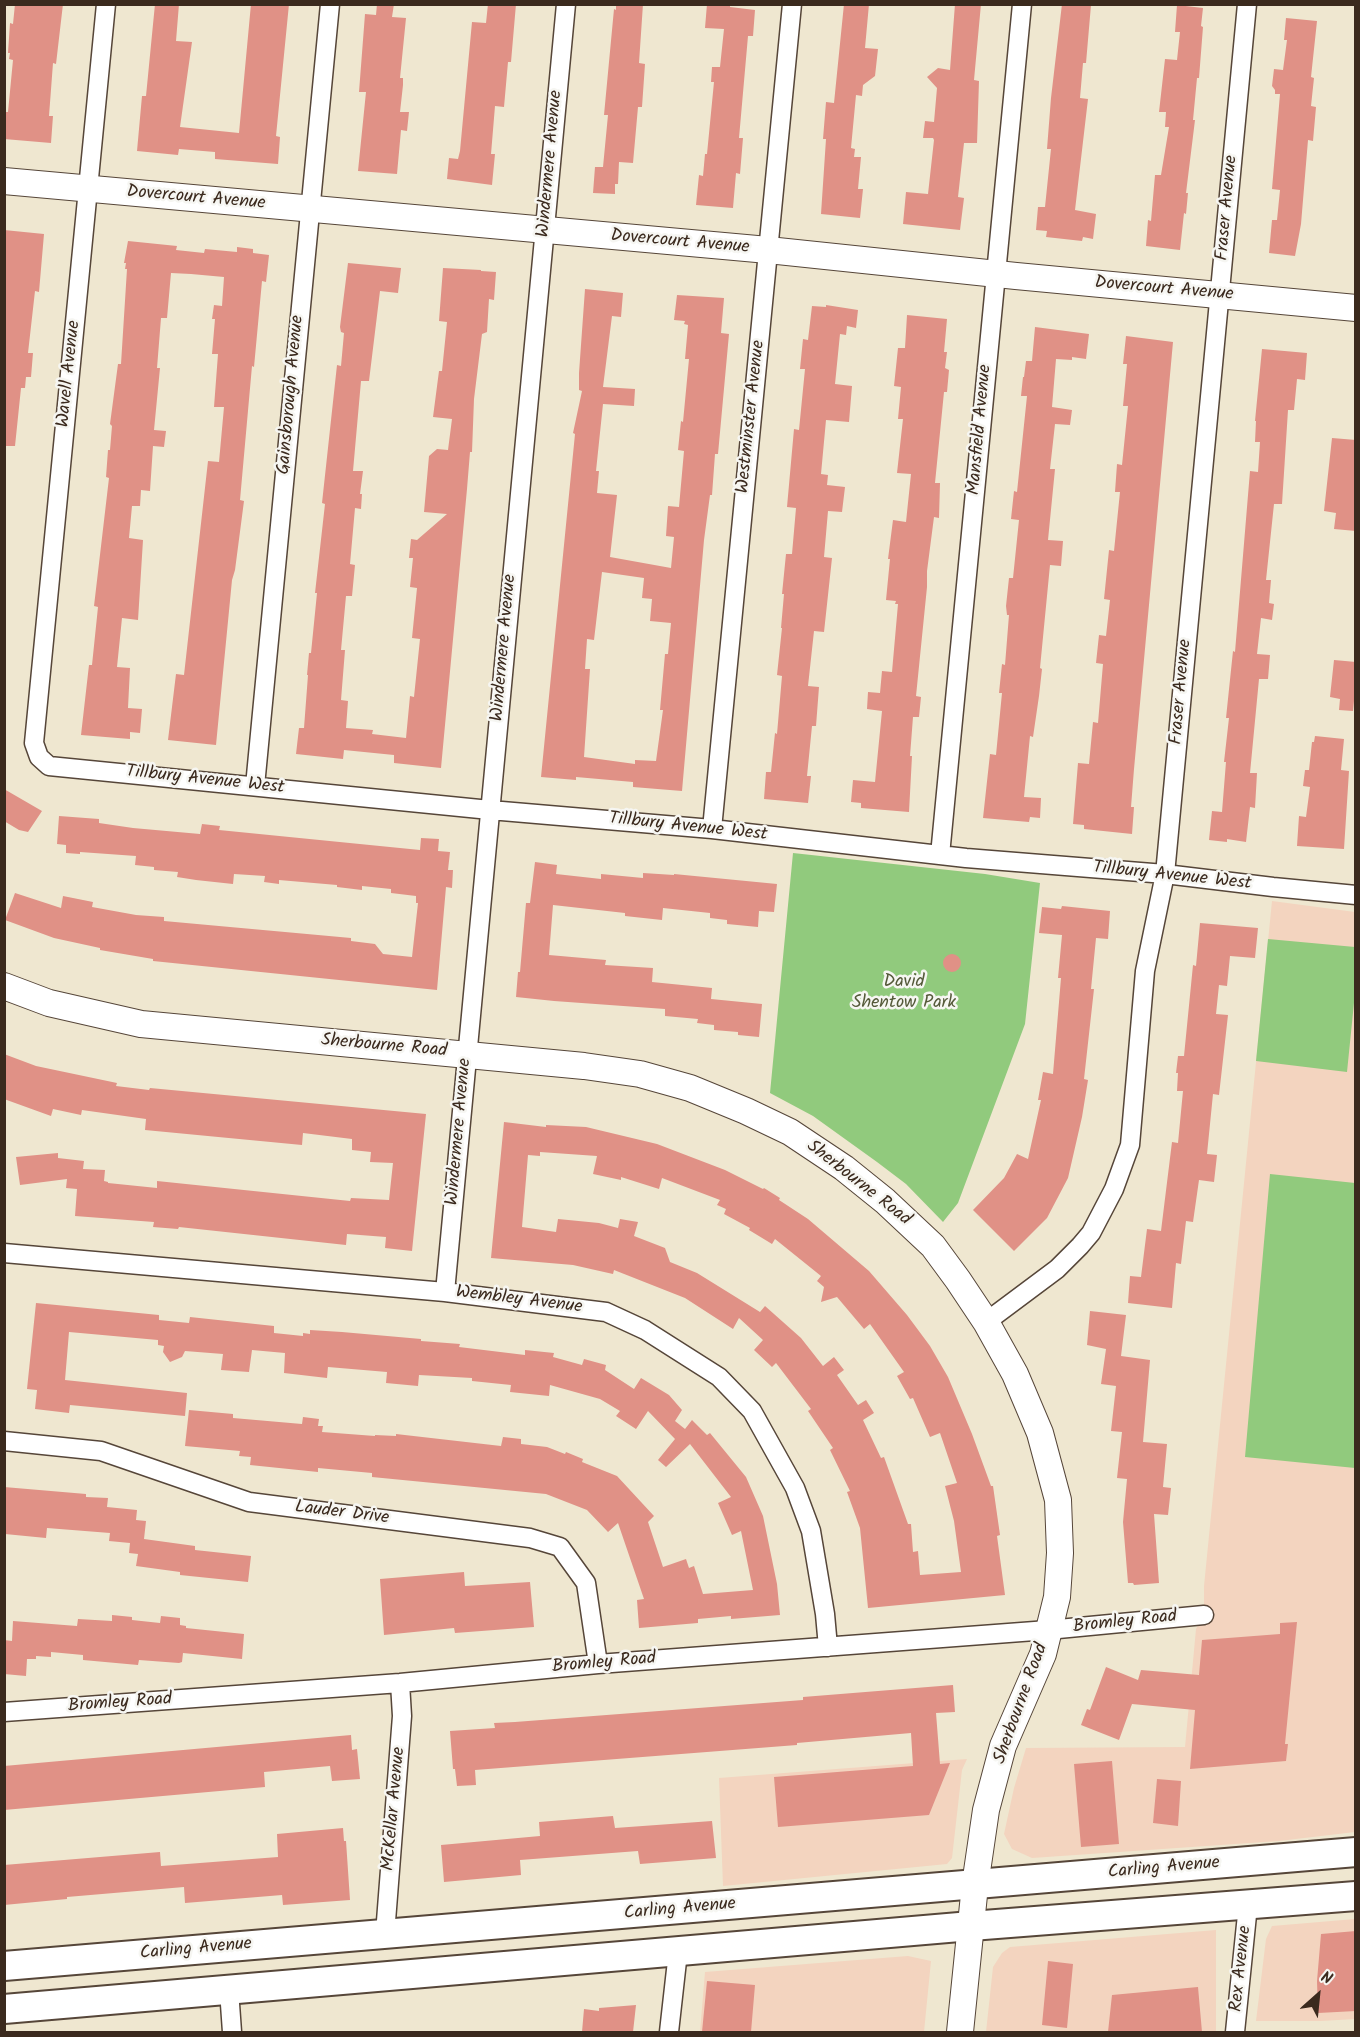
<!DOCTYPE html>
<html>
<head>
<meta charset="utf-8">
<style>
	body { margin:0 }
	#map { position:relative; width:1360px; height:2037px; overflow:hidden; background:#efe7d0; font-family:Kalam,sans-serif }
	canvas { display:block }
	.frame { position:absolute; inset:0; border:6px solid #3b2a1e; pointer-events:none }
	.north { position:absolute; left:1288px; top:1965px; width:60px; height:60px; -webkit-text-stroke:4px #f6f6f2; paint-order:stroke; rotate:27deg; font-size:16px; font-weight:700; line-height:24px; text-align:center; color:#3b2a1e }
	.north::after { content:''; display:block; margin:auto; width:21px; height:27px; background:#3b2a1e; clip-path:polygon(50% 0,100% 100%,50% 72%,0 100%) }
</style>
</head>
<body>
<div id="map">
<canvas width="1360" height="2037"></canvas>
<div class="frame"></div>
<div class="north">N</div>
</div>
<script>
const ctx = document.querySelector('canvas').getContext('2d');
ctx.lineJoin = 'round';
function fill(path, color) { ctx.fillStyle = color; ctx.fill(path, 'evenodd'); }
const poly = rows => new Path2D(rows.map(r => 'M' + r).join(''));
function trace(path, color, width, dash) { ctx.strokeStyle = color; ctx.lineWidth = width; ctx.lineCap = dash ? 'butt' : 'round'; ctx.setLineDash(dash || []); ctx.stroke(path); }
function label(font, color, halo, rows, align = 'center') {
  ctx.font = font + ' Kalam,sans-serif'; ctx.lineWidth = 5; ctx.setLineDash([]); ctx.textBaseline = 'middle'; ctx.strokeStyle = halo; ctx.fillStyle = color; for (const [text, x, y, turn = 0] of rows) {
    ctx.save(); ctx.translate(x, y); ctx.rotate((+turn || 0) * Math.PI / 180); ctx.textAlign = isNaN(turn) ? turn : align; if (halo) ctx.strokeText(text, 0, 0); ctx.fillText(text, 0, 0); ctx.restore();
  }
}
fill(poly([
	[1272,901,1355,912,1355,1832,1279,1841,1032,1858,1012,1849,1004,1834,1014,1788,1026,1748,1185,1747,1196,1629,1204,1615,1204,1586],
	[967,1759,962,1770,952,1858,947,1864,723,1886,719,1778],
	[1355,1919,1355,2019,1321,2021,1256,2021,1266,1939,1272,1926],
	[1216,1930,1216,2032,986,2032,993,1967,1002,1953,1010,1947],
	[908,1956,931,1961,924,2032,700,2032,705,1972]
]), '#f3d4bf');
fill(poly([
	[793,853,985,874,1040,883,1025,1024,958,1203,943,1222,906,1184,877,1162,813,1116,770,1093],
	[1268,939,1355,947,1355,993,1347,1072,1256,1061],
	[1270,1174,1355,1183,1355,1468,1245,1457]
]), '#91ca7d');
fill(poly([
	[15,4,63,4,56,64,53,63,49,116,53,116,51,143,4,139,4,112,8,112,13,60,9,59,10,53,8,53,10,23,13,24],
	[155,4,179,4,176,41,192,42,180,127,239,133,251,4,289,4,276,136,280,137,278,164,215,159,215,152,179,149,178,155,137,151,142,96,146,96],
	[377,4,394,4,392,17,406,18,400,78,403,78,403,85,400,112,409,112,407,131,401,130,397,174,358,171,366,92,359,92,365,14,376,15],
	[488,4,516,4,511,62,508,62,504,107,495,106,491,154,495,154,492,185,447,179,449,158,458,159,460,151,472,22,486,23],
	[616,4,643,4,639,63,645,64,642,107,638,107,633,163,619,162,618,184,615,184,615,194,593,193,595,167,603,167,608,115,604,115,614,9,616,10],
	[707,4,730,4,730,7,755,10,753,36,748,36,739,138,743,138,740,174,736,173,733,208,696,205,699,175,703,176,705,154,707,154,714,82,711,82,712,67,720,67,724,29,705,28],
	[844,4,869,4,865,48,878,49,875,76,863,85,862,96,856,95,851,148,855,149,854,157,861,157,858,189,863,189,860,218,821,214,826,139,823,139,826,102,834,103],
	[955,4,981,4,974,80,979,81,977,143,964,143,958,197,964,198,960,230,903,224,906,192,928,194,934,140,933,138,923,138,925,121,934,122,937,88,927,77,938,68,950,70],
	[1062,4,1091,5,1086,63,1083,63,1080,98,1088,99,1075,210,1096,214,1093,239,1083,237,1082,241,1046,237,1047,231,1036,230,1038,207,1045,207,1051,149,1047,149,1051,98],
	[1177,5,1203,8,1201,26,1203,27,1199,78,1197,78,1193,120,1195,120,1186,193,1188,193,1186,214,1184,213,1180,250,1146,246,1148,220,1151,221,1155,175,1161,175,1169,127,1165,127,1166,112,1159,112,1165,59,1177,60,1180,32,1175,32],
	[1286,18,1317,21,1311,77,1314,78,1311,106,1316,107,1313,141,1308,140,1301,224,1295,256,1269,253,1272,220,1277,220,1280,190,1272,189,1280,94,1275,94,1275,90,1272,86,1274,69,1283,70,1287,40,1284,40],
	[4,230,44,234,39,292,35,291,28,353,33,353,31,377,26,377,25,388,21,388,15,446,4,446],
	[128,241,177,246,176,250,204,253,205,249,237,252,237,247,253,249,253,253,269,255,266,282,262,281,254,367,252,366,240,500,244,501,235,570,232,580,216,745,168,740,176,674,184,675,208,461,219,462,224,407,214,407,218,354,212,354,215,319,212,319,214,305,222,306,224,277,191,274,171,273,167,318,161,318,157,368,160,368,154,430,166,431,164,447,153,446,150,491,141,490,140,506,132,506,129,538,143,540,138,620,122,618,117,667,130,668,128,708,142,709,140,733,130,732,130,739,81,735,89,665,92,665,98,607,94,606,109,478,106,477,108,450,110,450,112,426,110,424,118,364,121,364,127,269,125,269,126,263,124,263],
	[348,263,401,268,398,293,380,291,369,381,361,381,353,471,363,471,360,494,362,494,361,509,355,508,350,564,355,565,352,596,346,596,341,650,345,650,341,700,348,701,346,728,373,730,372,734,406,738,410,696,414,697,420,639,412,638,417,588,410,587,413,558,409,558,411,539,417,540,447,514,424,512,429,456,437,449,448,450,452,419,433,417,439,371,442,371,447,322,439,321,443,268,481,270,481,271,496,272,494,300,489,299,487,332,482,334,474,399,472,452,470,452,467,489,441,768,394,763,394,755,344,750,343,759,296,754,299,728,304,728,308,675,307,675,309,653,311,653,317,593,315,593,325,504,322,503,337,365,341,366,344,333,341,332,340,327],
	[585,289,623,293,621,317,612,316,603,387,635,389,634,406,603,404,596,471,599,471,597,493,617,495,610,557,671,568,674,537,666,536,668,506,679,507,684,451,678,450,681,421,683,422,689,359,685,359,688,325,684,324,685,321,674,320,677,295,724,298,721,333,729,334,718,454,715,454,712,495,710,495,704,540,682,791,633,787,633,782,576,777,576,780,541,777,575,434,573,433,582,391,579,390,579,373],
	[602,572,644,578,642,598,652,599,650,621,671,623,668,654,665,654,660,710,663,710,656,761,635,760,635,764,584,757,590,669,585,669,587,639,594,640],
	[826,305,858,310,856,328,847,326,846,335,840,334,835,384,852,386,849,422,826,420,821,474,828,475,827,485,845,487,842,512,828,511,824,557,832,558,824,632,814,631,808,686,819,687,816,726,812,726,807,776,811,776,808,803,764,799,766,772,771,772,775,733,777,734,782,676,777,675,782,628,781,628,784,594,782,594,786,554,792,554,796,508,787,507,794,429,799,430,805,369,800,369,803,339,808,340,812,306,826,307],
	[907,315,947,319,944,352,947,352,945,368,949,370,947,392,944,392,935,483,940,483,939,518,934,517,927,571,927,587,916,696,921,697,919,717,913,717,910,756,912,756,909,812,861,808,861,803,851,802,853,780,875,782,882,711,867,709,868,692,880,693,882,671,892,672,898,604,895,604,896,601,886,600,890,559,888,559,893,520,906,522,911,474,897,473,903,419,898,419,901,387,894,386,898,348,905,348],
	[1035,327,1089,334,1086,359,1072,357,1072,360,1056,359,1052,407,1072,410,1070,425,1055,424,1050,469,1055,469,1048,540,1063,541,1061,566,1050,565,1040,668,1042,669,1039,696,1033,737,1030,736,1024,797,1041,798,1040,818,1030,817,1029,822,983,818,990,754,996,755,1002,693,999,693,1002,664,1005,665,1009,615,1007,615,1006,606,1009,578,1013,578,1019,520,1011,519,1014,491,1017,492,1027,396,1021,396,1023,377,1024,377,1026,361,1032,361],
	[1126,336,1173,342,1134,769,1131,807,1134,807,1132,834,1084,829,1084,825,1073,824,1078,763,1089,764,1093,722,1098,723,1103,664,1096,663,1099,635,1106,636,1110,600,1104,599,1109,550,1114,551,1120,492,1115,492,1117,464,1122,465,1128,406,1123,406,1127,364,1123,364],
	[1262,349,1307,353,1305,380,1297,379,1294,410,1288,410,1282,504,1274,504,1266,580,1271,580,1269,603,1274,604,1272,620,1261,618,1257,654,1270,655,1268,679,1259,679,1250,773,1257,773,1255,808,1250,807,1246,842,1227,839,1227,842,1209,840,1212,811,1222,812,1226,762,1224,762,1229,718,1226,718,1233,651,1235,652,1250,471,1258,472,1260,442,1255,442,1256,421,1255,421],
	[1332,438,1356,440,1356,531,1334,529,1336,513,1324,511],
	[1334,660,1356,662,1356,701,1354,701,1353,711,1339,710,1340,699,1330,697],
	[1315,736,1344,739,1341,770,1349,771,1344,849,1297,846,1299,816,1306,817,1310,787,1303,786,1305,770,1309,770,1312,742,1314,742],
	[4,789,42,811,28,832,19,830,4,821],
	[59,816,99,819,99,823,133,828,200,834,202,824,220,826,219,830,420,850,421,838,439,839,438,851,450,852,448,870,453,870,452,888,446,887,437,990,153,961,153,959,100,950,100,948,54,938,5,920,15,893,61,908,63,896,93,902,92,907,136,915,164,917,164,921,351,938,351,941,375,944,383,954,412,957,418,903,416,903,416,896,391,893,391,889,362,886,362,890,337,887,337,885,279,880,279,884,264,882,265,876,234,874,233,884,196,880,177,877,178,872,154,870,154,867,135,865,136,856,80,852,80,854,66,853,66,845,57,844],
	[535,862,557,865,556,874,601,879,601,874,643,878,643,873,674,875,674,874,777,884,774,912,759,911,758,927,727,924,727,920,710,918,710,913,663,908,662,920,625,916,625,913,553,905,549,955,606,960,605,965,653,968,652,982,712,988,711,999,762,1004,759,1037,738,1035,738,1032,714,1030,714,1025,697,1023,698,1019,665,1016,665,1009,554,1001,516,997,518,972,520,972,526,903,530,903],
	[1062,906,1110,911,1108,939,1096,938,1091,989,1094,989,1084,1079,1088,1080,1082,1117,1068,1178,1047,1218,1014,1251,973,1210,1004,1178,1017,1154,1028,1159,1041,1100,1038,1100,1043,1072,1053,1074,1061,978,1058,978,1062,935,1039,933,1042,907,1061,909],
	[1200,923,1258,928,1255,958,1230,956,1227,986,1219,985,1216,1014,1228,1015,1219,1095,1213,1094,1207,1154,1217,1155,1214,1182,1199,1180,1193,1222,1186,1221,1181,1264,1176,1263,1172,1308,1128,1303,1130,1276,1141,1277,1147,1229,1161,1231,1172,1142,1178,1143,1183,1091,1177,1091,1178,1073,1176,1073,1178,1056,1184,1056,1193,965,1196,966],
	'943 963a9 9 0 1 1 18 0a9 9 0 1 1-18 0Z',
	[4,1054,36,1066,117,1083,116,1086,149,1090,150,1088,426,1114,412,1251,385,1248,386,1237,347,1234,346,1245,179,1227,178,1229,153,1227,154,1222,75,1216,77,1189,66,1188,67,1179,20,1185,16,1157,58,1153,58,1158,84,1161,83,1169,105,1170,104,1181,108,1182,108,1183,157,1188,157,1181,350,1201,351,1198,389,1200,393,1163,370,1162,371,1152,352,1150,352,1139,303,1133,302,1145,145,1130,146,1119,82,1110,81,1115,53,1109,51,1116,4,1099],
	[504,1122,546,1127,546,1125,586,1127,657,1144,725,1170,763,1189,764,1188,780,1198,779,1200,808,1219,869,1271,907,1315,930,1346,948,1377,972,1434,991,1486,993,1486,1000,1535,997,1536,1005,1595,868,1608,860,1528,847,1492,850,1491,830,1450,833,1448,808,1411,811,1409,776,1363,772,1367,754,1350,763,1340,739,1318,733,1329,685,1298,614,1270,613,1274,573,1265,491,1258],
	[540,1152,597,1156,593,1174,621,1180,621,1177,659,1189,662,1178,720,1200,717,1205,726,1209,724,1214,750,1228,749,1230,772,1244,775,1239,821,1276,817,1281,824,1287,821,1302,837,1297,864,1329,870,1324,904,1372,897,1376,910,1399,913,1398,930,1437,940,1433,957,1483,945,1486,954,1521,961,1572,920,1575,918,1551,913,1552,911,1524,908,1524,884,1457,881,1458,863,1420,874,1413,866,1400,858,1405,837,1375,844,1370,834,1357,823,1366,801,1338,765,1306,760,1312,697,1273,670,1262,665,1248,634,1236,638,1222,620,1219,618,1228,599,1223,558,1219,556,1232,522,1227,528,1155,540,1156],
	[36,1303,159,1315,159,1320,189,1323,190,1317,274,1326,274,1333,303,1336,303,1333,310,1334,310,1330,342,1332,421,1339,421,1341,460,1344,459,1347,525,1355,525,1350,554,1353,553,1357,582,1365,584,1359,606,1365,605,1370,634,1389,641,1378,669,1395,682,1410,675,1421,685,1429,692,1420,707,1435,710,1433,746,1477,763,1516,777,1584,780,1615,731,1619,731,1616,698,1619,698,1623,639,1628,637,1600,644,1599,618,1523,608,1532,587,1510,546,1494,372,1477,372,1473,318,1468,318,1472,250,1465,251,1457,239,1456,240,1451,185,1446,189,1410,233,1414,233,1418,302,1424,303,1417,319,1419,318,1426,323,1426,322,1432,375,1436,375,1435,396,1436,396,1434,501,1446,503,1437,521,1439,521,1444,547,1447,565,1454,566,1452,583,1459,582,1462,617,1476,654,1516,648,1522,663,1567,686,1559,689,1568,694,1566,703,1594,753,1590,741,1531,732,1535,718,1503,731,1497,690,1444,666,1467,658,1460,675,1439,648,1411,636,1429,616,1416,620,1411,600,1399,550,1385,549,1396,510,1392,511,1385,472,1381,472,1378,419,1375,418,1386,386,1383,387,1372,328,1367,327,1378,284,1373,285,1353,252,1350,249,1372,221,1370,223,1354,185,1351,182,1357,170,1362,163,1352,164,1346,158,1345,158,1340,69,1332,65,1380,187,1393,185,1416,70,1405,69,1413,35,1409,37,1390,27,1389],
	[1090,1311,1126,1315,1121,1356,1150,1360,1143,1442,1167,1444,1163,1487,1171,1488,1168,1515,1154,1514,1159,1583,1134,1585,1133,1583,1128,1583,1123,1522,1127,1479,1117,1478,1122,1432,1111,1431,1116,1386,1101,1384,1106,1349,1087,1345],
	[4,1487,86,1494,86,1497,108,1498,107,1507,137,1510,136,1520,146,1521,144,1539,195,1546,195,1550,251,1556,248,1582,180,1575,180,1572,136,1566,138,1554,129,1553,130,1543,109,1541,110,1533,47,1528,46,1538,5,1534],
	[464,1572,465,1586,530,1582,534,1627,455,1633,454,1628,384,1635,380,1579],
	[112,1615,132,1617,132,1620,160,1623,161,1616,180,1618,180,1625,186,1626,186,1628,244,1634,242,1659,183,1653,182,1662,179,1663,139,1660,138,1665,83,1660,83,1655,51,1652,51,1657,36,1656,36,1659,27,1659,26,1676,4,1674,4,1640,12,1641,13,1621,77,1626,78,1619,112,1621],
	[1297,1622,1285,1744,1288,1744,1286,1761,1190,1769,1195,1710,1132,1704,1119,1740,1081,1725,1087,1709,1090,1710,1106,1667,1138,1680,1141,1670,1199,1675,1202,1640,1280,1634,1280,1623],
	[953,1685,955,1712,936,1713,940,1764,950,1763,929,1815,778,1827,774,1777,913,1766,911,1733,797,1743,797,1745,475,1770,476,1785,457,1786,455,1769,453,1769,450,1731,495,1728,494,1723,515,1722,803,1700,803,1697],
	[351,1735,352,1750,357,1749,360,1779,332,1781,330,1766,264,1772,265,1787,4,1810,4,1766],
	[1112,1761,1119,1844,1081,1847,1074,1764],
	[1157,1779,1181,1781,1178,1826,1153,1823],
	[613,1816,615,1828,712,1821,716,1858,640,1864,638,1851,520,1860,521,1875,444,1882,441,1845,540,1836,539,1822],
	[343,1828,344,1841,346,1841,350,1900,283,1905,282,1895,185,1903,184,1887,67,1897,67,1899,4,1905,4,1865,160,1852,161,1866,278,1857,277,1834],
	[1356,1931,1356,2011,1318,2013,1317,1981,1321,1934],
	[1048,1961,1073,1964,1067,2028,1042,2025],
	[707,1981,755,1985,751,2032,702,2032],
	[1198,1987,1202,2032,1108,2032,1112,1995],
	[636,2005,633,2032,582,2032,584,2009,599,2011,599,2008]
]), '#e09186');
const street = poly([
	[106,4,34,743,39,757,49,766,490,810,712,829,966,858,1165,874,1273,887,1356,895],
	[255,786,330,4],
	[712,829,792,4],
	[940,855,1022,4],
	[4,1253,445,1292,606,1312,645,1330,719,1377,752,1411,795,1488,811,1531,825,1614,828,1647],
	[445,1292,566,4],
	[986,1322,1057,1269,1080,1246,1091,1233,1114,1189,1130,1145,1145,971,1165,874,1247,4],
	[4,1441,101,1451,249,1502,530,1538,560,1547,586,1583,598,1664],
	[4,1712,400,1683,598,1664,1048,1630,1204,1615],
	[385,1934,402,1716,400,1683],
	[229,1990,232,2032],
	[669,2032,678,1952],
	[1235,2032,1248,1905]
]);
const secondary = poly([
	[4,181,768,250,1016,276,1356,308],
	[4,986,49,1003,141,1024,584,1066,640,1074,690,1088,746,1111,790,1132,844,1168,885,1201,933,1246,958,1280,986,1322,1015,1374,1040,1433,1058,1500,1060,1553,1057,1597,1043,1654,1003,1746,986,1810,975,1885,960,2032]
]);
const primary = poly([
	[4,1966,1356,1852],
	[4,2009,971,1926,1356,1896]
]);
trace(street, '#564639', 21);
trace(secondary, '#564639', 28);
trace(primary, '#564639', 32);
trace(street, '#fff', 18);
trace(secondary, '#fff', 26);
trace(primary, '#fff', 28);
label('18px', '#3b2a1e', '#f6f6f2', [
	["Windermere Avenue",551,164,-85],
	["Dovercourt Avenue",196,199,5],
	["Fraser Avenue",1228,208,-85],
	["Dovercourt Avenue",680,243,5],
	["Dovercourt Avenue",1164,290,5],
	["Wavell Avenue",70,374,-84],
	["Gainsborough Avenue",292,395,-85],
	["Westminster Avenue",752,417,-84],
	["Mansfield Avenue",981,430,-85],
	["Windermere Avenue",505,648,-85],
	["Fraser Avenue",1182,692,-85],
	["Tillbury Avenue West",205,781,6],
	["Tillbury Avenue West",688,828,6],
	["Tillbury Avenue West",1172,877,6],
	["Sherbourne Road",384,1047,5],
	["Windermere Avenue",460,1132,-85],
	["Sherbourne Road",858,1184,38],
	["Wembley Avenue",519,1301,7],
	["Lauder Drive",342,1514,7],
	["Bromley Road",1125,1623,-6],
	["Bromley Road",604,1664,-5],
	["Bromley Road",120,1704,-4],
	["Sherbourne Road",1022,1704,-70],
	["McKellar Avenue",395,1809,-85],
	["Carling Avenue",1164,1869,-5],
	["Carling Avenue",680,1910,-5],
	["Carling Avenue",196,1950,-5],
	["Rex Avenue",1242,1969,-84]
]);
label('18px', '#555a3a', '#f6f6f2', [
	["David",904,983],
	["Shentow Park",904,1004]
]);
</script>
</body>
</html>
